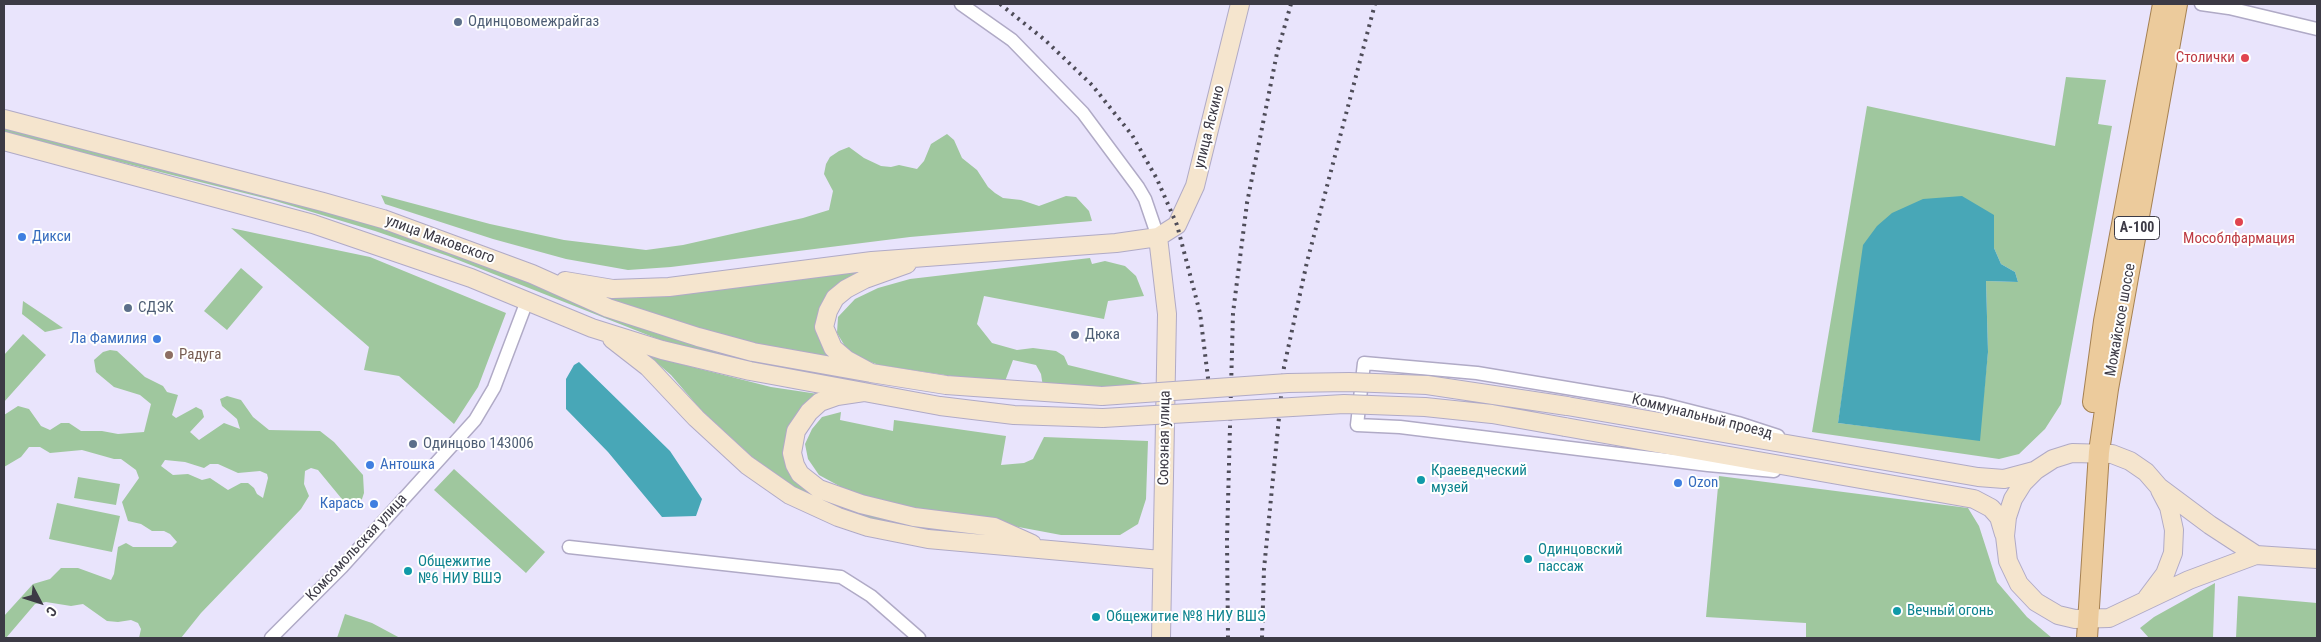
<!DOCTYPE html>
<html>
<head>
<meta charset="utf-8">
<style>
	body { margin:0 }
	#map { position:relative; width:2321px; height:642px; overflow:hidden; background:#e9e4fc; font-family:"Roboto Condensed",sans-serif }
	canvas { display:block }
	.frame { position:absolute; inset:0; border:5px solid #3c3a45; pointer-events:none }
	.north { position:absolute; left:15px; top:577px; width:50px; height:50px; -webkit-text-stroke:4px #fff; paint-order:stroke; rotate:130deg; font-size:14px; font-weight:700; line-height:20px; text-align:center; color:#3c3a45 }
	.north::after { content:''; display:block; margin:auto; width:18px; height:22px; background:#3c3a45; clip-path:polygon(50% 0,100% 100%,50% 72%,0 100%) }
</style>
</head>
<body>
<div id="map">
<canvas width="2321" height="642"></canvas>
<div class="frame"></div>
<div class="north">С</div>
</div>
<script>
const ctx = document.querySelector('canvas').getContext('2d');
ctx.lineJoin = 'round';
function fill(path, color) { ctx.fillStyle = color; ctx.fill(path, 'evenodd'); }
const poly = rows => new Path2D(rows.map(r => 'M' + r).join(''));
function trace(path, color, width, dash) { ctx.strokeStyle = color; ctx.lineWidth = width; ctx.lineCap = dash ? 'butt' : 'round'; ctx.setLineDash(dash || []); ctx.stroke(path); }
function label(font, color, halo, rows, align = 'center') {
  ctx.font = font + ' "Roboto Condensed",sans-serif'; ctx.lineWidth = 4; ctx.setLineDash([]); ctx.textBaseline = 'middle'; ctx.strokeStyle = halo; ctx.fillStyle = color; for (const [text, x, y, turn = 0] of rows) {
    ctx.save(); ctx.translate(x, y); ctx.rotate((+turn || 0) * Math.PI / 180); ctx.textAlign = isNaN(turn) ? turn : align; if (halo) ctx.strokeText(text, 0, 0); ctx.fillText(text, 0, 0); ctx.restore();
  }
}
fill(poly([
	[2066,77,2106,80,2098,124,2112,126,2061,404,2045,429,2019,454,1999,459,1812,432,1867,106,2055,146],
	[1994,215,1994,248,2001,264,2015,272,2018,282,1986,281,1988,352,1979,440,1838,423,1850,344],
	[4,126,377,225,450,251,675,339,738,359,838,377,841,381,839,384,673,345,448,256,375,231,272,200,4,133],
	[947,134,954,140,962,158,977,170,988,187,995,193,1003,198,1021,200,1039,206,1066,196,1076,197,1089,211,1092,221,910,237,671,267,628,270,566,259,493,239,385,204,381,195,490,224,564,240,646,250,683,245,803,218,829,210,833,191,824,174,826,164,830,157,839,151,849,147,864,158,881,166,891,167,899,165,917,169,924,161,931,144],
	[231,228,370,257,506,313,478,387,454,424,399,376,364,370,369,347],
	[1090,258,1092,264,1105,261,1125,266,1136,276,1144,296,1108,301,1104,319,984,296,977,324,992,343,1017,350,1033,348,1056,351,1064,356,1068,365,1142,383,1140,387,1097,390,1043,387,1041,374,1036,365,1013,360,1004,384,879,365,862,359,846,348,837,333,838,317,855,299,878,288,910,279],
	[880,267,831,293,833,360,752,346,575,289],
	[241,268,263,287,227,330,204,311],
	[23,301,47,317,63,328,45,332,22,314],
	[23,334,46,355,4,402,4,355],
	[110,350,117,351,145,377,163,386,167,392,178,395,172,415,176,418,196,407,202,410,204,417,190,432,199,440,224,423,240,429,237,419,222,406,220,399,227,396,241,400,253,417,269,430,320,431,334,442,363,475,364,493,362,499,354,504,346,504,318,470,311,468,305,471,304,484,309,496,301,509,201,613,181,638,139,638,141,629,138,623,131,620,118,622,107,621,83,604,71,606,46,602,35,604,6,638,4,638,4,616,33,584,50,579,61,568,78,568,111,580,114,574,118,547,126,543,133,547,172,547,177,542,170,534,164,531,152,531,141,524,128,521,122,502,139,478,136,470,121,459,114,459,82,450,50,453,40,447,29,447,21,457,4,467,4,415,18,406,29,409,41,426,50,430,61,423,69,423,81,431,102,431,118,434,144,432,151,404,140,395,114,387,96,372,94,360,103,352],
	[165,460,185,462,204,468,210,464,218,464,238,473,260,471,267,474,268,478,263,498,257,494,254,488,248,483,241,483,228,490,210,478,202,480,188,474,173,475,161,466],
	[649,356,771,387,818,394,792,428,800,481,991,532,998,539,937,535,843,514,792,486,763,467,701,410,671,375],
	[841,412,840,420,893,431,894,420,1006,436,1001,465,1024,463,1033,459,1044,437,1148,441,1146,499,1138,524,1120,535,1061,535,875,500,843,488,819,475,808,459,805,444,812,429,822,417],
	[454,469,545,552,526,573,434,490],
	[1719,476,1968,508,1979,526,1997,582,2027,617,2052,638,1806,638,1806,623,1706,617],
	[78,477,120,484,116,505,74,498],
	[57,503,120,516,112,552,49,539],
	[2215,583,2213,638,2149,638,2140,628,2154,617],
	[2238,596,2317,603,2317,638,2236,638],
	[345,614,372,623,400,638,337,638]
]), '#9fc79e');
fill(poly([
	[1962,196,1994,215,1994,248,2001,264,2015,272,2018,282,1986,281,1988,352,1980,441,1838,423,1863,245,1877,226,1892,213,1923,199],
	[579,362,670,451,702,499,696,516,662,517,608,452,566,409,566,379,574,365]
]), '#48a7b7');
const street = poly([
	[961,4,1012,40,1083,113,1138,187,1145,199,1158,237],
	[2201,4,2229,8,2317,29],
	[1774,471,1708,465,1400,427,1357,425,1364,363,1477,373,1663,404,1738,423,1778,436],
	[569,547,841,577,871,596,919,638],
	[271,638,342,567,475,420,494,388,527,301]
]);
const secondary = poly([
	[4,119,323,202,383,219,532,274,608,308,698,337,753,352,871,373],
	[4,141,313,224,471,278,592,328,662,350,750,371,864,392],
	[1158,237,1167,314,1161,638],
	[907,264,865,279,846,289,835,298,828,311,824,327,833,348,847,360,871,373,946,385,1102,396],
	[565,281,613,289,669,287,872,261,1116,243,1158,237,1177,225,1195,186,1240,4],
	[612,339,648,367,696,418,747,465,790,495,838,517,868,527,928,539,1161,560],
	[1567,406,1978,477,2004,479,2034,471],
	[1565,427,1974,499,1991,508,1999,517,2004,534],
	[1032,544,994,527,914,517,861,504,819,489,800,474,795,465,792,453,796,431,809,412,820,402,837,396,864,392,940,406,1014,415,1103,418],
	[2256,555,2210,525,2159,487,2146,472,2130,461,2112,454,2072,453,2053,459,2036,470,2023,483,2013,499,2007,517,2005,536,2008,561,2019,584,2036,602,2058,615,2075,619,2109,618,2189,580,2256,555,2317,559],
	[2147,598,2165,574,2173,553,2174,530,2169,507,2160,490]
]);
const primary = poly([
	[2093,402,2104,321,2163,4],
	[2087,638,2099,452,2108,389,2177,4]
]);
trace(street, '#b0aac6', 15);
trace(secondary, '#b0aac6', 20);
trace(primary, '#a68253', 22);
trace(street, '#fff', 12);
trace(secondary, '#f5e5ce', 18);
trace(primary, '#eccb9c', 20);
trace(poly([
	[1000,4,1045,40,1092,85,1132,135,1157,179,1177,225,1200,313,1209,386],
	[1228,638,1227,540,1233,313,1247,203,1277,53,1291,4],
	[1262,638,1264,569,1284,367,1307,262,1375,4]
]), '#4e4c58', 4, [2.5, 5]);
const secondaryBridge = poly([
	[1102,396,1288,383,1349,382,1427,385,1567,406],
	[1103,418,1344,404,1425,407,1492,414,1565,427]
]);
trace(secondaryBridge, '#b0aac6', 20, []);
trace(secondaryBridge, '#f5e5ce', 18);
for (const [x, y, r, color] of [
	[458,22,5,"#5c6f8a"],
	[2245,58,5,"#e0444e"],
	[2239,222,5,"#e0444e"],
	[22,237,5,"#3f7fe0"],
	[128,308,5,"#5c6f8a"],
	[1075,335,5,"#5c6f8a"],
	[157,339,5,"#3f7fe0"],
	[169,355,5,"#8d6e63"],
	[413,444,5,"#5c6f8a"],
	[370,465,5,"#3f7fe0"],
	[1421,480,5,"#0f9aa8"],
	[1678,483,5,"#3f7fe0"],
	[374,504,5,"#3f7fe0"],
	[1528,559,5,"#0f9aa8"],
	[408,571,5,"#0f9aa8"],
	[1897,611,5,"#0f9aa8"],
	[1096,617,5,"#0f9aa8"]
]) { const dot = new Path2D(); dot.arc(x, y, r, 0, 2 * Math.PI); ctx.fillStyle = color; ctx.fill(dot); trace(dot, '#fff', 2); }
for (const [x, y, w] of [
	[2137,228,45]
]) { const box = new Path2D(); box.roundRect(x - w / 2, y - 11.5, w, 23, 4); ctx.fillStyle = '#fff'; ctx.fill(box); trace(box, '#3c3a45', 1); }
label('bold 14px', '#3c3a45', null, [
	["А-100",2137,228]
]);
label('15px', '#4e5e75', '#fff', [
	["Одинцовомежрайгаз",468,22],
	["СДЭК",138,308],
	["Дюка",1085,335],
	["Одинцово 143006",423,444]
], 'left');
label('15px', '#be3a42', '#fff', [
	["Столички",2235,58],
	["Мособлфармация",2239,239,"center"]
], 'right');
label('15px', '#3c3a45', '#fff', [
	["улица Яскино",1210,127,-76],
	["улица Маковского",440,240,20],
	["Можайское шоссе",2121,320,-80],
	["Коммунальный проезд",1702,417,14],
	["Союзная улица",1165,438,-89],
	["Комсомольская улица",357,548,-47]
]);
label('15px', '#366cbe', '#fff', [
	["Дикси",32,237],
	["Ла Фамилия",147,339,"right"],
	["Антошка",380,465],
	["Ozon",1688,483],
	["Карась",364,504,"right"]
], 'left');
label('15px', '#785e54', '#fff', [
	["Радуга",179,355]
], 'left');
label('15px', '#0d838f', '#fff', [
	["Краеведческий",1431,471],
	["музей",1431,488],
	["Одинцовский",1538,550],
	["пассаж",1538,567],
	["Общежитие",418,562],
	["№6 НИУ ВШЭ",418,579],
	["Вечный огонь",1907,611],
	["Общежитие №8 НИУ ВШЭ",1106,617]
], 'left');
</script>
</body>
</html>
